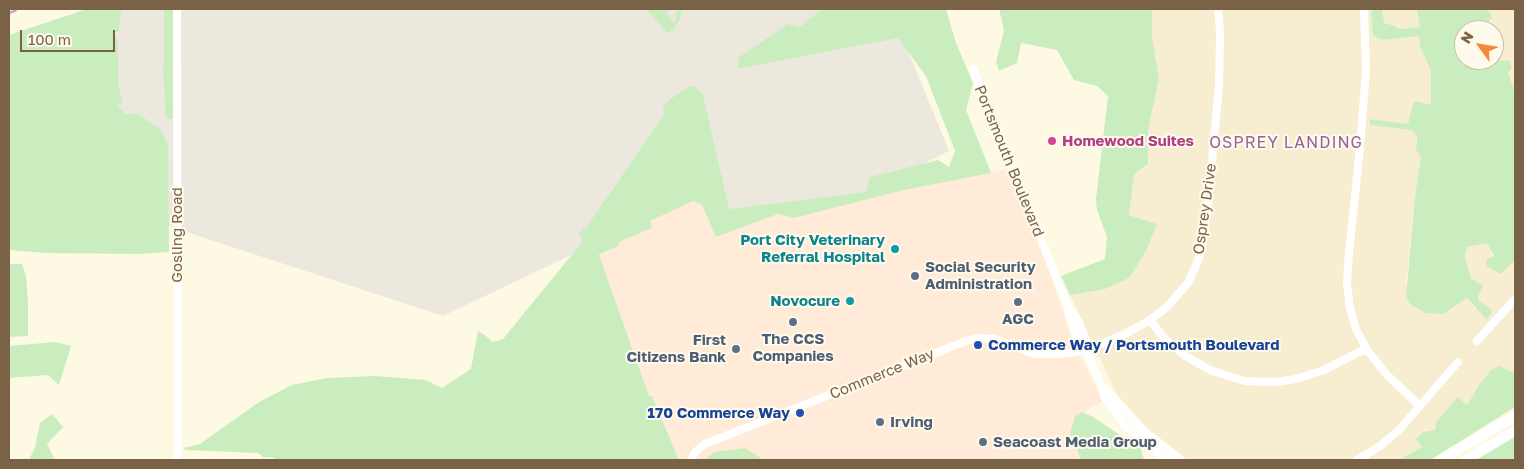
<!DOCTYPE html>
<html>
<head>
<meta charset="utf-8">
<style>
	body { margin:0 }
	#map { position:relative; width:1524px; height:469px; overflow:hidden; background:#fef9e3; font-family:"Golos Text",sans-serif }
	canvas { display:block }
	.frame { position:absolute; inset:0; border:10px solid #796246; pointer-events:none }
	.north { position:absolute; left:1454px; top:20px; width:50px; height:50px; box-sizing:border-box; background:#fffbec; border:1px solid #c9beaa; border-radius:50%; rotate:302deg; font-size:14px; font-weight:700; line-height:20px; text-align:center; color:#796246 }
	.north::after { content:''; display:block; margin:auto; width:18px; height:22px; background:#f4893d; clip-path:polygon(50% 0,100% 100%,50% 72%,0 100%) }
	.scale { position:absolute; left:20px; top:30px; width:95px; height:22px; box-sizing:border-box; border:2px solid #796246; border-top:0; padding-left:6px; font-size:15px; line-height:18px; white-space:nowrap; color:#796246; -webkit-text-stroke:4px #fffbec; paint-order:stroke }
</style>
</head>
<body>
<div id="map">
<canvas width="1524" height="469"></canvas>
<div class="frame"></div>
<div class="north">N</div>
<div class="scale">100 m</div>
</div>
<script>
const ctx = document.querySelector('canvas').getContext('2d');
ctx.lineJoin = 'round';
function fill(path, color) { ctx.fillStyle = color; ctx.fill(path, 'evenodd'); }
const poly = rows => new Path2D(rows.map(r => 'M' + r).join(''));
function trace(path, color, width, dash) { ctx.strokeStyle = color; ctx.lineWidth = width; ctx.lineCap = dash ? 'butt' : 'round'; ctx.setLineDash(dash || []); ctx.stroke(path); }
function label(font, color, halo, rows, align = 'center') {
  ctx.font = font + ' "Golos Text",sans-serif'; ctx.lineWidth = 4; ctx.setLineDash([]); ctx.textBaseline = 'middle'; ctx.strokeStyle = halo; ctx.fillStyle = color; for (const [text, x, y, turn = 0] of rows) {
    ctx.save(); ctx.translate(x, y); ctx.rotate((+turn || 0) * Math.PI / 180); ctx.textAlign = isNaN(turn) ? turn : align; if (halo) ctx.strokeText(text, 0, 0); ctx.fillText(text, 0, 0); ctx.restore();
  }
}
fill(poly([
	[1152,9,1417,9,1420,27,1400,29,1392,25,1384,23,1371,14,1374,36,1384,40,1419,36,1420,47,1431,70,1431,105,1408,124,1370,119,1371,125,1411,130,1417,136,1416,149,1421,157,1415,196,1406,285,1426,313,1443,314,1467,297,1476,310,1479,301,1465,257,1467,247,1487,242,1500,274,1515,261,1515,373,1499,366,1491,370,1479,385,1466,406,1458,398,1435,431,1416,439,1422,447,1399,460,1187,460,1154,436,1116,393,1070,295,1105,289,1157,224,1129,215,1134,173,1148,164,1148,131,1159,79,1152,38],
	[1488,9,1515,9,1515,92,1508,73,1512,68,1509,60,1501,61,1494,52,1494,30,1484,30,1483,28,1491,17]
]), '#f7edd1');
fill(poly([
	[1008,169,1049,270,1072,340,1103,401,1075,416,1070,433,1081,460,764,460,744,448,714,452,704,460,679,460,652,396,649,397,599,256,618,246,618,242,652,228,650,221,693,201,702,205,716,237,778,214,794,218,904,190]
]), '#ffebd7');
fill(poly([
	[115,9,891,9,949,151,864,193,724,216,710,189,443,316,168,226,168,146,116,124]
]), '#ede8de');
fill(poly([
	[87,9,121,9,119,31,114,33,118,43,118,84,123,104,117,105,126,115,137,113,161,130,168,146,169,252,140,254,45,253,9,250,9,35],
	[164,9,173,9,173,119,168,119,166,117,163,68,164,55],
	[646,9,668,9,667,13,673,23,677,17,675,16,677,9,682,9,680,18,674,30,667,33],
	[822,9,946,9,956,43,973,83,966,110,991,173,904,190,794,218,778,214,716,237,702,205,693,201,650,221,652,228,619,242,618,246,599,255,649,396,652,396,679,460,275,460,275,458,263,457,258,453,186,450,183,448,200,444,259,402,292,385,327,378,375,376,426,380,442,388,471,369,478,331,486,336,492,342,503,339,583,241,579,234,583,229,586,228,664,115,663,107,669,100,690,86,696,87,703,95,729,209,866,192,870,177,938,160,949,167,955,151,926,76,898,38,737,69,739,57,788,24,800,27],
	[999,9,1152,9,1152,38,1159,79,1148,131,1148,164,1134,174,1129,215,1157,224,1146,251,1129,278,1105,289,1070,295,1061,276,1105,259,1107,237,1097,210,1096,199,1108,96,1097,86,1074,80,1057,50,1021,43,1017,63,999,71,996,62,1004,30],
	[1372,9,1382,9,1384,23,1392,25,1400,29,1420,27,1417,9,1488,9,1492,17,1484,28,1484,30,1464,30,1464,60,1494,60,1494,52,1501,61,1509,60,1512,68,1508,73,1515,92,1515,261,1500,274,1487,266,1486,260,1494,256,1487,243,1467,247,1465,257,1471,278,1483,286,1478,295,1479,301,1492,310,1489,317,1486,319,1467,298,1443,314,1426,313,1411,305,1406,296,1415,196,1421,157,1416,150,1417,136,1411,130,1370,125,1370,119,1408,124,1414,101,1431,105,1431,70,1420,47,1419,36,1384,40,1373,36,1371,14],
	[9,264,22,264,26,277,28,302,28,336,9,337],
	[55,342,71,346,59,385,48,375,9,378,9,346],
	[1499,366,1515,373,1515,407,1430,460,1399,460,1422,447,1416,439,1423,432,1435,430,1437,421,1458,397,1467,405,1479,385,1491,370],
	[1082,412,1093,417,1141,449,1144,460,1081,460,1070,433,1075,416],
	[52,414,63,427,47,444,55,460,29,460,35,447,40,423],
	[1515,436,1515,460,1475,460],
	[745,448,764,460,704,460,714,452]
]), '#caedc0');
trace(poly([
	[177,9,178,460],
	[1364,9,1366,72,1359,157,1348,264,1347,282,1350,308,1356,329,1367,350,1387,375,1420,406],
	[973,69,1068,307,1071,321,1077,340,1085,350,1101,384,1105,398,1118,417,1132,432,1167,460],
	[1070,310,1078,320,1085,338,1085,350],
	[1150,320,1164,338,1184,355,1210,370,1244,381,1276,382,1296,379,1324,370,1361,351,1367,350],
	[1477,341,1515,299],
	[1102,386,1143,430,1181,460],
	[691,460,695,452,705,444,966,341,977,338,994,339,1035,354,1058,354,1077,352,1101,344,1127,333,1150,320,1167,307,1188,283,1198,261,1203,241,1208,204,1219,86,1220,31,1218,9],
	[1357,460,1379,447,1399,430,1458,362]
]), '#fff', 8);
trace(poly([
	[1441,460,1515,416],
	[1466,460,1515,431]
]), '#fff', 10);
trace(poly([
	[9,13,20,9]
]), '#bea1c9', 2, [8, 5]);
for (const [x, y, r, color] of [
	[1052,141,5,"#d1479c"],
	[895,249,5,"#0f9aa8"],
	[915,276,5,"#5c6f8a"],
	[850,301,5,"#0f9aa8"],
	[1018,302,5,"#5c6f8a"],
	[793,322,5,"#5c6f8a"],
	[978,345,5,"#1a4fb4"],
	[736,349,5,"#5c6f8a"],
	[800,413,5,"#1a4fb4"],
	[880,422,5,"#5c6f8a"],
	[983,442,5,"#5c6f8a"]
]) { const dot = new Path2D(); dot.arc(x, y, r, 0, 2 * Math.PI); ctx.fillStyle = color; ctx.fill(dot); trace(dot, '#fffbec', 2); }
label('bold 15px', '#b23c85', '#fffbec', [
	["Homewood Suites",1062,141]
], 'left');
label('15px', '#796246', '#fffbec', [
	["Portsmouth Boulevard",1009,161,68],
	["Osprey Drive",1205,209,-82],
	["Gosling Road",177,235,-90],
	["Commerce Way",882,374,-22]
]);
label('bold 15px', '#0d838f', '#fffbec', [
	["Port City Veterinary",885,240],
	["Referral Hospital",885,257],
	["Novocure",840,301]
], 'right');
label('bold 15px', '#4e5e75', '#fffbec', [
	["Social Security",925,267],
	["Administration",925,284],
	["AGC",1018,319,"center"],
	["The CCS",793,339,"center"],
	["Companies",793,356,"center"],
	["First",726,340,"right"],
	["Citizens Bank",726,357,"right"],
	["Irving",890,422],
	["Seacoast Media Group",993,442]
], 'left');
label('bold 15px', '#164399', '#fffbec', [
	["Commerce Way / Portsmouth Boulevard",988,345],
	["170 Commerce Way",790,413,"right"]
], 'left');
ctx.letterSpacing = '1px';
label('16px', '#95619e', '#fffbec', [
	["OSPREY LANDING",1286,143]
]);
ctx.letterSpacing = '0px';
</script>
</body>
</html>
